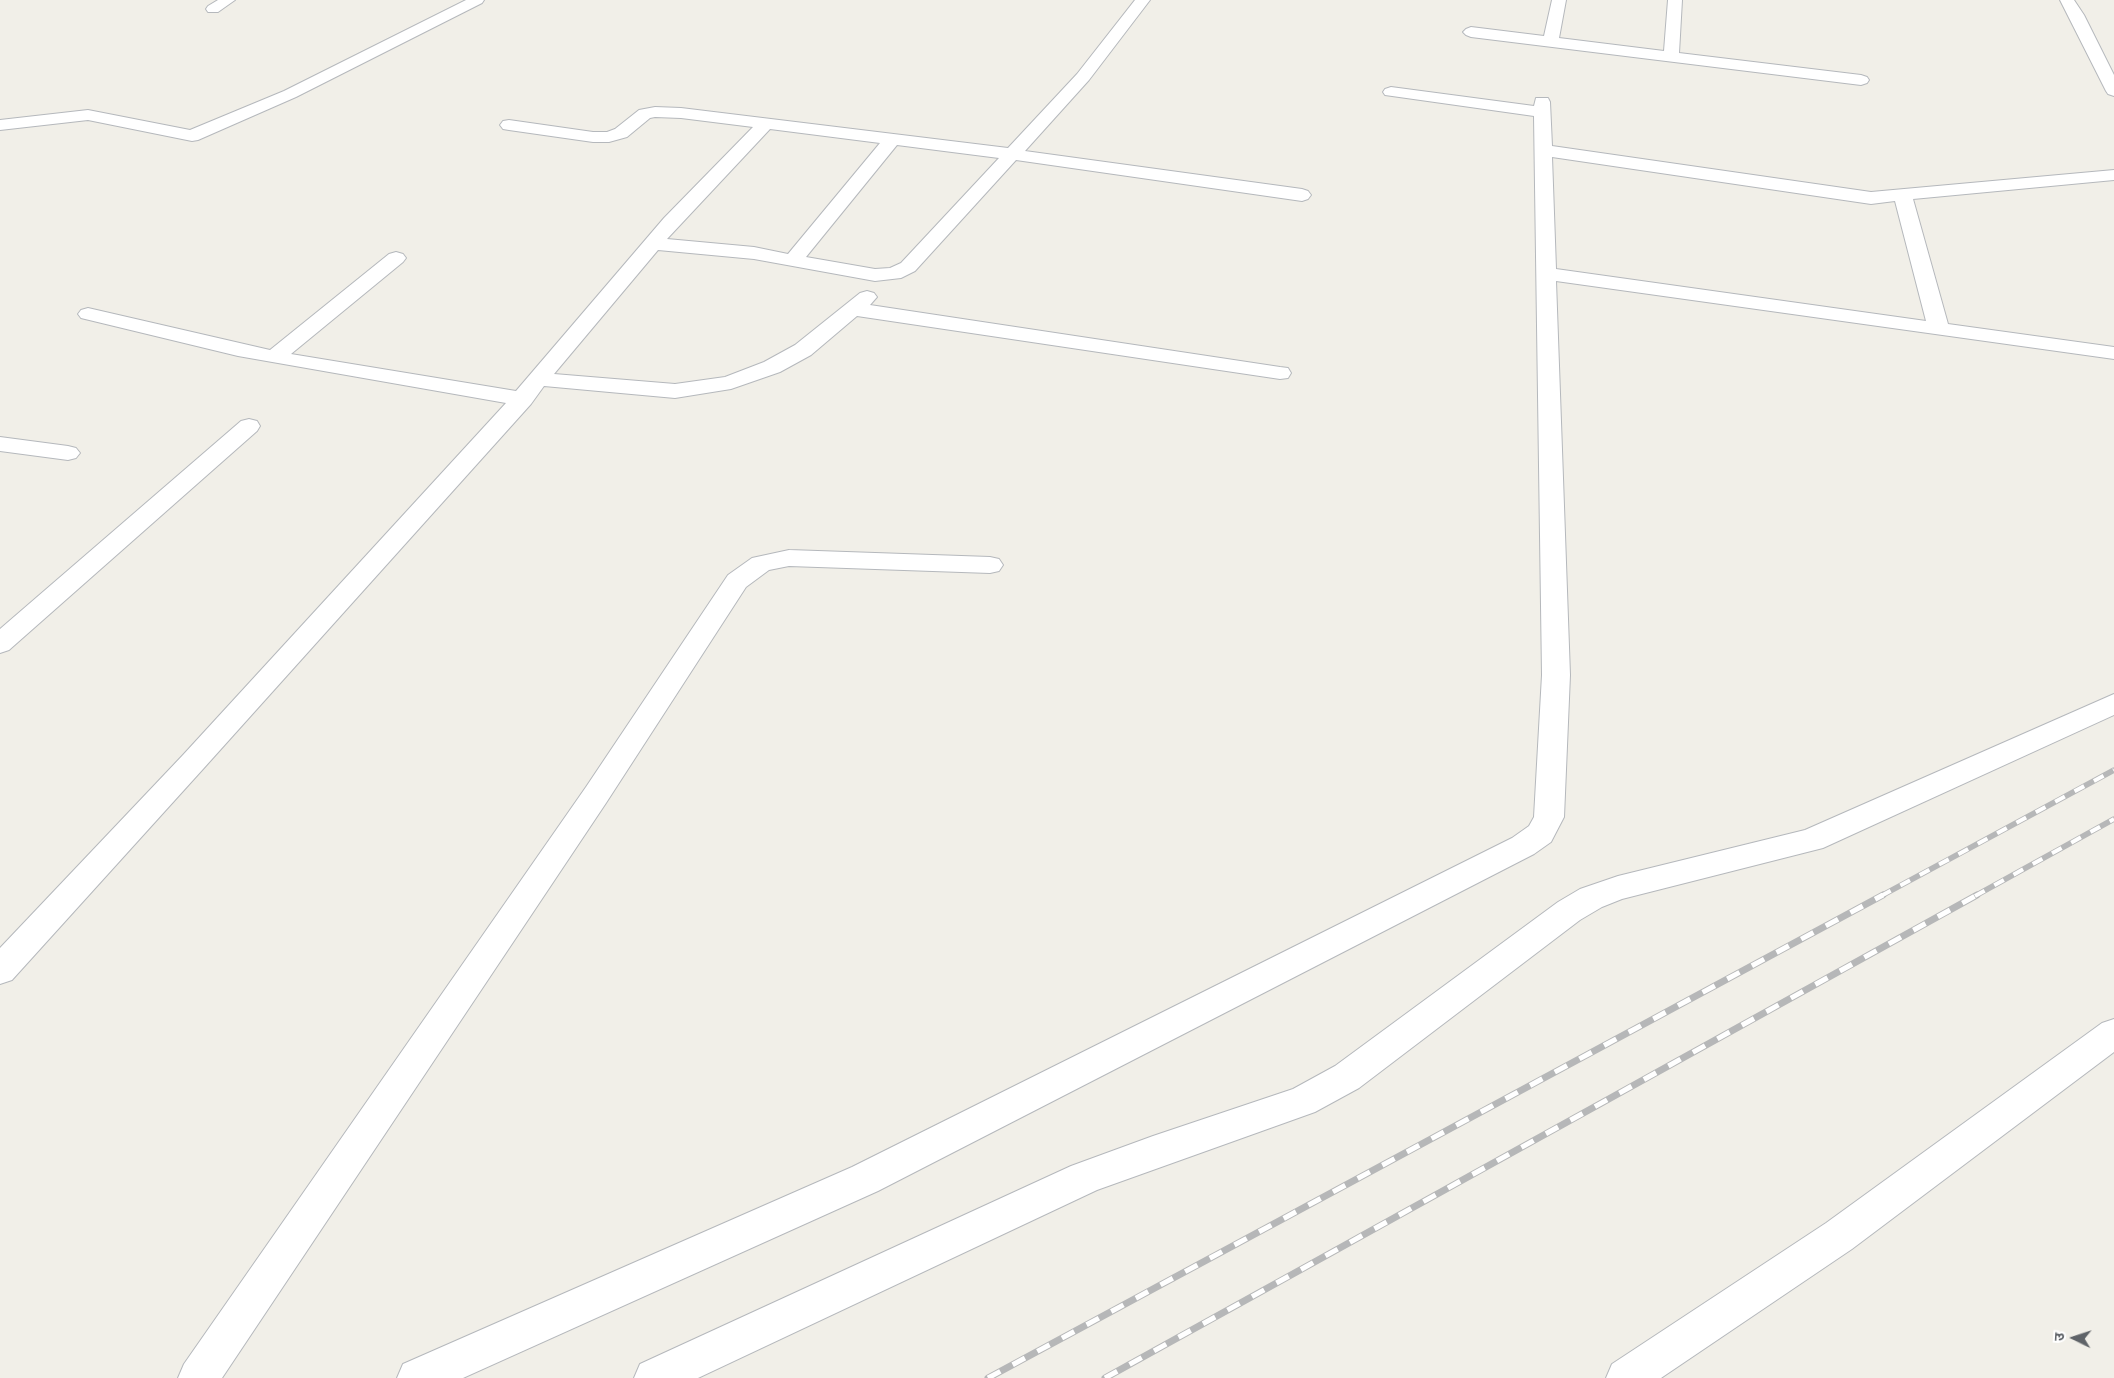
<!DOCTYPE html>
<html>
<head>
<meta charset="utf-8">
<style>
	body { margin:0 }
	#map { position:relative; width:2114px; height:1378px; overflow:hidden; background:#f1efe8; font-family:Jost,"Noto Sans Devanagari",sans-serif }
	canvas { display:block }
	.north { position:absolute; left:2049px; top:1313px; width:50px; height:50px; -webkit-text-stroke:4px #fff; paint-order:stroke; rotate:274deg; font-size:14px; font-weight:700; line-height:20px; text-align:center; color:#5f6368 }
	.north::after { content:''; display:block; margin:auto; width:18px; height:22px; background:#5f6368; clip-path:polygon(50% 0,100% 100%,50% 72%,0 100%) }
</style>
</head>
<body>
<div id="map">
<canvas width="2114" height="1378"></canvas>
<div class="north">उ</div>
</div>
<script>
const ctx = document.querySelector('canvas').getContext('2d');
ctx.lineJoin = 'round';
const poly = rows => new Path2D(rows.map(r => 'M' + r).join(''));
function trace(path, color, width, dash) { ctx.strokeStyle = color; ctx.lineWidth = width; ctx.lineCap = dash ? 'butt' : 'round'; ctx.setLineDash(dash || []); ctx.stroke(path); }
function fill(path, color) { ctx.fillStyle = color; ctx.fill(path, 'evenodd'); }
const street = poly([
	[218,0,235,0,218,12,208,12,206,9,208,6,218,0],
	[466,0,484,0,482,3,296,97,198,140,192,141,88,120,0,130,0,120,88,110,190,130,284,91,466,0],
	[1135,0,1150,0,1089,80,1025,151,1302,189,1308,191,1311,195,1308,199,1302,201,1016,160,915,271,901,278,875,281,754,259,658,250,554,374,675,384,725,377,764,362,795,345,860,293,867,291,874,293,877,297,870,305,1280,367,1288,368,1291,373,1288,378,1280,379,857,316,811,355,780,372,731,389,675,398,544,386,531,404,203,769,12,980,0,984,0,948,183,755,506,403,238,356,81,318,78,314,81,310,88,308,270,350,389,254,396,252,403,254,406,258,403,262,291,354,516,391,664,218,753,127,681,118,655,117,650,118,627,137,609,142,593,142,509,130,503,129,500,125,503,121,509,120,593,132,607,132,615,129,639,110,655,107,681,108,1008,148,1077,74,1135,0],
	[770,129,880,143,788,254,754,247,667,239,770,129],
	[897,145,999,158,901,263,890,268,875,269,806,257,897,145],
	[1552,0,1566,0,1559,38,1664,51,1668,0,1682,0,1679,53,1861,75,1867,77,1869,80,1867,83,1861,85,1471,37,1466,35,1463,32,1466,29,1471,27,1544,36,1552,0],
	[2060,0,2074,0,2084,15,2114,75,2114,96,2108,94,2106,91,2060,0],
	[1391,87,1534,106,1536,98,1548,98,1550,102,1552,146,1871,192,2114,170,2114,180,1913,199,1948,324,2114,347,2114,359,1556,281,1570,675,1564,817,1551,842,1534,854,878,1191,463,1378,397,1378,403,1364,852,1167,1512,838,1529,826,1534,817,1542,675,1534,116,1385,95,1383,92,1385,89,1391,87],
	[1552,157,1871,204,1895,201,1926,321,1556,269,1552,157],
	[249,419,257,421,260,426,257,431,9,650,0,653,0,629,241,421,249,419],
	[0,437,68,446,76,448,80,453,76,458,68,460,0,451,0,437],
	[789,550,990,557,999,559,1003,565,999,571,990,573,789,566,769,570,746,587,606,803,222,1378,178,1378,184,1364,586,787,728,575,752,558,789,550],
	[2114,694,2114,715,1823,848,1622,899,1602,907,1580,920,1359,1088,1315,1112,1097,1190,698,1378,634,1378,640,1364,1071,1166,1153,1136,1293,1089,1335,1066,1558,902,1580,889,1618,876,1805,830,2114,694],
	[2114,1019,2114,1052,1852,1249,1661,1378,1606,1378,1612,1364,1826,1223,2102,1023,2114,1019]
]);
trace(street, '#b5b8bc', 2);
fill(street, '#fff');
const railFar1 = poly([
	[1881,896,2114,770],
	[1975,896,2114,819]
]);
const rail = poly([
	[988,1378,1883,895],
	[1105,1378,1977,895]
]);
trace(railFar1, '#b6b7b8', 5.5);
trace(rail, '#b6b7b8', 7);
trace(railFar1, '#fff', 4, [11]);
trace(rail, '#fff', 5, [14]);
</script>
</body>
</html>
